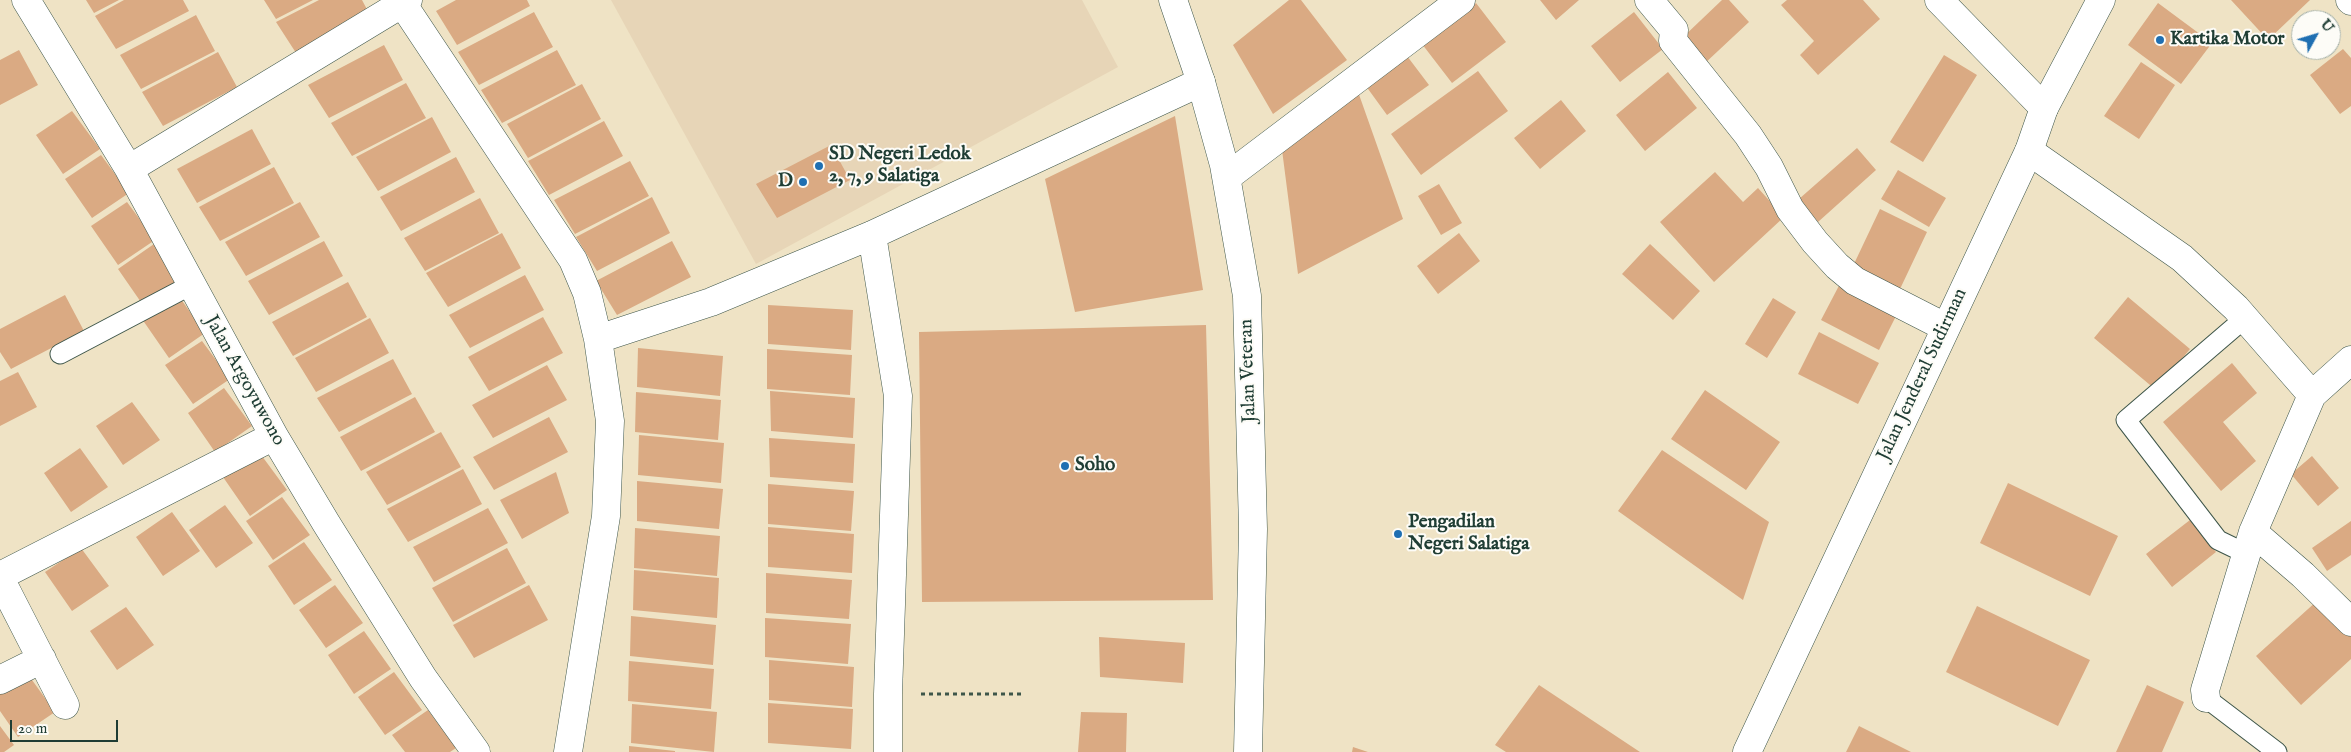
<!DOCTYPE html>
<html>
<head>
<meta charset="utf-8">
<style>
	body { margin:0 }
	#map { position:relative; width:2351px; height:752px; overflow:hidden; background:#efe3c5; font-family:"IM FELL English",serif }
	canvas { display:block }
	.north { position:absolute; left:2291px; top:10px; width:50px; height:50px; box-sizing:border-box; background:#fdfcf7; border:1px solid #a4b0a9; border-radius:50%; rotate:51deg; font-size:14px; font-weight:700; line-height:20px; text-align:center; color:#1f3d34 }
	.north::after { content:''; display:block; margin:auto; width:18px; height:22px; background:#1f6fb2; clip-path:polygon(50% 0,100% 100%,50% 72%,0 100%) }
	.scale { position:absolute; left:10px; top:720px; width:108px; height:22px; box-sizing:border-box; border:2px solid #1f3d34; border-top:0; padding-left:6px; font-size:15px; line-height:18px; white-space:nowrap; color:#1f3d34; -webkit-text-stroke:4px #fdfcf7; paint-order:stroke }
</style>
</head>
<body>
<div id="map">
<canvas width="2351" height="752"></canvas>
<div class="north">U</div>
<div class="scale">20 m</div>
</div>
<script>
const ctx = document.querySelector('canvas').getContext('2d');
ctx.lineJoin = 'round';
function fill(path, color) { ctx.fillStyle = color; ctx.fill(path, 'evenodd'); }
const poly = rows => new Path2D(rows.map(r => 'M' + r).join(''));
function trace(path, color, width, dash) { ctx.strokeStyle = color; ctx.lineWidth = width; ctx.lineCap = dash ? 'butt' : 'round'; ctx.setLineDash(dash || []); ctx.stroke(path); }
function label(font, color, halo, rows, align = 'center') {
  ctx.font = font + ' "IM FELL English",serif'; ctx.lineWidth = 4; ctx.setLineDash([]); ctx.textBaseline = 'middle'; ctx.strokeStyle = halo; ctx.fillStyle = color; for (const [text, x, y, turn = 0] of rows) {
    ctx.save(); ctx.translate(x, y); ctx.rotate((+turn || 0) * Math.PI / 180); ctx.textAlign = isNaN(turn) ? turn : align; if (halo) ctx.strokeText(text, 0, 0); ctx.fillText(text, 0, 0); ctx.restore();
  }
}
fill(poly([
	[611,0,1082,0,1118,67,756,264]
]), '#e7d5b7');
fill(poly([
	[86,0,119,0,94,13],
	[124,0,183,0,189,11,116,49,95,16],
	[264,0,313,0,276,19],
	[319,0,362,0,371,17,298,56,276,22],
	[456,0,527,0,530,6,457,45,436,11],
	[1289,0,1301,0,1347,60,1273,114,1233,45],
	[1540,0,1579,0,1556,20],
	[1722,0,1729,0,1749,22,1703,65,1680,40],
	[1787,0,1863,0,1880,19,1818,75,1800,55,1814,41,1781,5],
	[2231,0,2310,0,2268,40],
	[1476,3,1506,42,1452,83,1422,44],
	[2158,3,2212,43,2181,84,2128,45],
	[534,12,553,47,479,85,458,52],
	[1634,12,1663,49,1620,82,1591,46],
	[196,15,215,51,141,89,120,55],
	[384,45,403,80,329,118,308,85],
	[2343,49,2351,58,2351,106,2340,114,2310,75],
	[19,50,38,85,0,105,0,60],
	[557,50,576,85,502,123,481,90],
	[218,52,237,87,163,126,142,92],
	[1404,52,1429,85,1387,115,1363,82],
	[1944,55,1977,75,1923,162,1890,142],
	[2141,62,2175,85,2139,139,2104,116],
	[1478,71,1508,111,1421,175,1391,134],
	[1668,72,1697,108,1645,151,1616,115],
	[406,83,426,118,352,156,331,123],
	[582,84,601,119,528,158,507,124],
	[1356,86,1403,219,1298,274,1281,142],
	[1561,100,1586,131,1540,169,1514,138],
	[72,111,100,149,63,174,36,135],
	[1175,116,1203,290,1075,312,1045,179],
	[432,117,451,152,378,191,356,157],
	[604,121,623,156,549,195,528,161],
	[252,129,271,164,197,203,177,169],
	[831,145,850,180,777,218,756,184],
	[1857,148,1876,170,1818,222,1799,199],
	[101,155,129,193,92,218,65,179],
	[456,157,475,192,401,231,380,197],
	[630,161,649,196,575,234,554,200],
	[274,167,294,203,220,241,199,207],
	[1898,170,1946,198,1929,227,1881,199],
	[1715,172,1743,202,1758,188,1784,217,1714,282,1660,222],
	[1439,184,1462,223,1441,235,1418,196],
	[652,197,670,233,597,271,576,237],
	[480,198,499,233,425,271,404,238],
	[127,202,155,240,118,265,91,226],
	[300,202,320,237,246,276,225,242],
	[1880,209,1927,232,1900,289,1853,266],
	[502,233,521,268,448,307,426,273],
	[1459,233,1480,261,1438,294,1417,266],
	[324,241,343,276,269,315,248,281],
	[672,241,691,277,617,315,596,281],
	[154,244,182,283,145,308,118,269],
	[1650,244,1700,291,1673,320,1622,274],
	[525,275,544,310,470,348,449,315],
	[1843,278,1900,308,1879,350,1821,320],
	[348,282,367,317,293,356,272,322],
	[65,295,84,331,11,369,0,352,0,329],
	[178,295,205,333,169,358,142,319],
	[2128,297,2190,349,2156,390,2094,338],
	[1773,298,1796,312,1767,358,1745,344],
	[768,305,853,310,851,350,768,344],
	[543,317,563,353,489,391,468,357],
	[370,318,389,353,316,392,295,358],
	[1206,325,1213,600,922,602,919,332],
	[1819,332,1879,363,1858,404,1798,374],
	[202,341,230,379,193,404,165,365],
	[638,348,723,356,720,396,637,387],
	[767,349,852,355,850,395,767,389],
	[393,359,412,394,339,432,317,398],
	[2232,363,2257,393,2223,422,2256,461,2221,491,2163,422],
	[547,365,567,400,493,438,472,405],
	[18,372,37,407,0,426,0,381],
	[224,388,252,426,215,452,188,413],
	[1705,390,1780,442,1746,490,1671,439],
	[770,391,855,398,853,438,771,431],
	[636,392,721,400,718,440,635,432],
	[415,397,435,432,361,471,340,437],
	[132,402,160,440,123,465,96,426],
	[549,417,568,452,494,490,473,457],
	[441,432,461,467,387,505,366,472],
	[639,435,724,443,721,483,638,475],
	[769,438,855,444,853,483,770,477],
	[80,448,108,487,71,512,44,473],
	[1662,450,1769,522,1743,600,1618,511],
	[259,452,287,490,250,516,223,477],
	[2312,456,2339,488,2318,506,2291,474],
	[463,469,482,504,408,542,387,509],
	[556,472,569,513,522,539,500,500],
	[637,481,723,489,719,529,637,521],
	[2008,483,2118,536,2090,596,1980,543],
	[768,484,854,491,851,531,768,524],
	[282,497,310,535,273,560,246,521],
	[225,505,253,543,216,568,189,530],
	[488,508,508,543,434,582,413,547],
	[172,512,200,551,163,576,136,537],
	[2190,520,2216,552,2172,587,2146,554],
	[2351,521,2351,555,2327,571,2312,548],
	[768,527,854,534,852,573,768,567],
	[635,528,720,536,717,576,634,568],
	[304,542,332,580,294,605,268,566],
	[81,548,109,586,72,611,45,572],
	[507,548,526,583,453,622,432,588],
	[634,570,719,578,717,618,633,610],
	[766,573,852,580,849,619,766,613],
	[335,585,363,623,326,648,299,610],
	[529,585,548,620,474,658,453,625],
	[2318,600,2351,637,2351,659,2301,705,2256,656],
	[1977,606,2090,660,2058,726,1946,672],
	[126,607,154,645,117,670,90,631],
	[631,616,716,625,713,665,630,656],
	[765,618,851,624,848,664,765,657],
	[364,631,391,669,354,694,328,655],
	[1099,637,1185,643,1183,683,1100,677],
	[769,660,854,667,852,707,769,700],
	[629,661,714,669,711,709,628,701],
	[394,672,422,710,385,735,358,697],
	[27,673,55,712,18,737,0,711,0,692],
	[1539,685,1640,752,1506,752,1495,745],
	[2147,685,2184,702,2162,752,2116,752],
	[768,703,853,709,851,749,768,743],
	[632,704,717,712,714,752,631,743],
	[428,710,456,748,450,752,405,752,392,735],
	[1081,712,1127,713,1126,752,1078,752],
	[0,726,14,745,4,752,0,752],
	[1859,726,1911,752,1846,752],
	[629,746,675,751,675,752,629,752],
	[1353,747,1368,752,1352,752]
]), '#daaa83');
const lane = poly([
	[2245,318,2126,420,2218,540,2247,554],
	[60,354,191,285],
	[2206,698,2277,752]
]);
const street = poly([
	[26,0,129,169,274,436,326,523,423,678,476,752],
	[400,0,573,260,587,293,598,339,610,421,606,516,568,752],
	[1649,0,1674,30,1673,41,1748,135,1769,167,1790,209,1815,242,1837,266,1855,281,1945,327],
	[1939,0,2044,108],
	[2350,0,2351,1],
	[2029,151,2182,258,2236,308,2312,395],
	[129,169,408,0],
	[1227,177,1461,0],
	[872,235,898,396,888,694,888,752],
	[598,339,711,302,872,235,1201,82],
	[2253,532,2303,575,2351,622],
	[0,576,274,436],
	[5,588,65,705],
	[0,680,42,659],
	[2206,698,2205,690,2253,532,2312,395,2351,360]
]);
const primary = poly([
	[1173,0,1201,82,1224,165,1247,296,1253,529,1248,752],
	[1747,752,2029,151,2044,108,2101,0]
]);
trace(lane, '#3e564a', 21);
trace(street, '#3e564a', 29);
trace(primary, '#3e564a', 29);
trace(poly([
	[921,694,1022,694]
]), '#3e564a', 3, [4, 4]);
trace(lane, '#fff', 19);
trace(street, '#fff', 28);
trace(primary, '#fff', 28);
for (const [x, y, r, color] of [
	[2160,40,5,"#1f6fb2"],
	[819,166,5,"#1f6fb2"],
	[803,182,5,"#1f6fb2"],
	[1065,466,5,"#1f6fb2"],
	[1398,534,5,"#1f6fb2"]
]) { const dot = new Path2D(); dot.arc(x, y, r, 0, 2 * Math.PI); ctx.fillStyle = color; ctx.fill(dot); trace(dot, '#fdfcf7', 2); }
label('bold 19px', '#1f3d34', '#fdfcf7', [
	["Kartika Motor",2170,40],
	["SD Negeri Ledok",829,155],
	["2, 7, 9 Salatiga",829,177],
	["D",793,182,"right"],
	["Soho",1075,466],
	["Pengadilan",1408,523],
	["Negeri Salatiga",1408,545]
], 'left');
label('19px', '#1f3d34', '#fdfcf7', [
	["Jalan Veteran",1249,371,-92],
	["Jalan Jenderal Sudirman",1923,375,-65],
	["Jalan Argoyuwono",244,381,61]
]);
</script>
</body>
</html>
